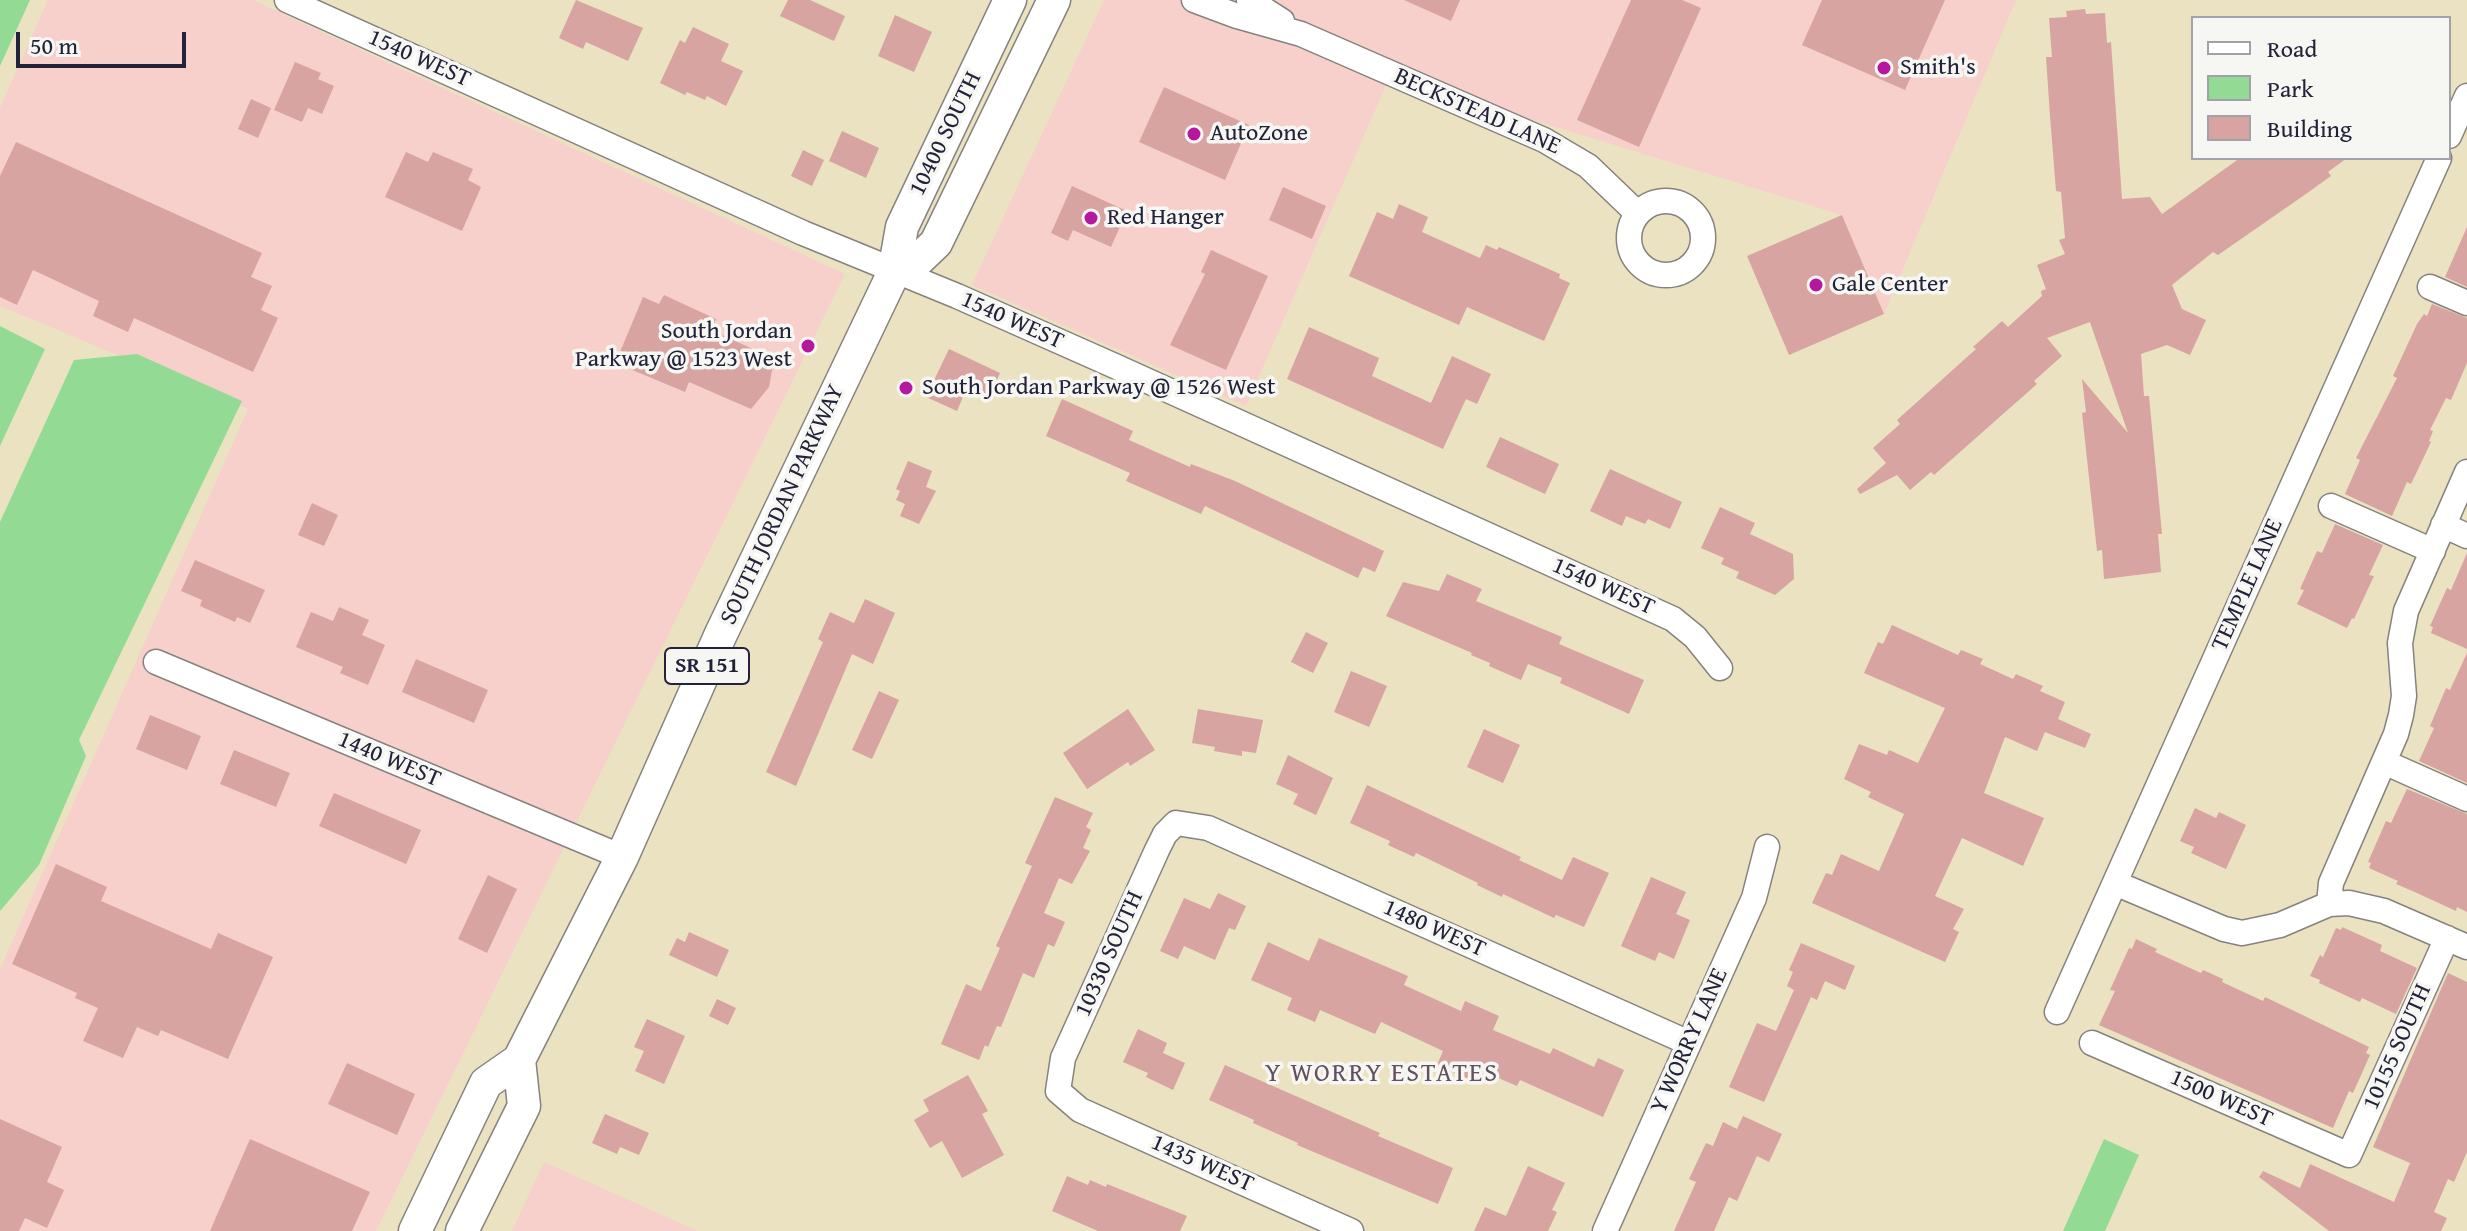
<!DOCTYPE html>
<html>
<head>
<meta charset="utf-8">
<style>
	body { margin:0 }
	#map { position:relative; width:2467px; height:1231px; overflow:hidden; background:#eae2c1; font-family:"Gentium Book Plus",serif }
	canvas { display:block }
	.legend { position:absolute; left:2191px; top:16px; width:260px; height:144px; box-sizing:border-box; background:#f6f6f2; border:2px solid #a1a1a9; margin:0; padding:10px 14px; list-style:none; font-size:24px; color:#22223b }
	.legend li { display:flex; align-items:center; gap:16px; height:40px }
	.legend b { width:40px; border:2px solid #a1a1a9 }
	.scale { position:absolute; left:16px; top:32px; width:170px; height:36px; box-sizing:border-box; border:4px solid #22223b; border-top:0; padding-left:10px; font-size:24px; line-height:28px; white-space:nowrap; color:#22223b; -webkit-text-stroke:6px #f6f6f2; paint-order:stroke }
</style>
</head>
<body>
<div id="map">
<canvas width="2467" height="1231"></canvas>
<ul class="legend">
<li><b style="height:10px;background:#fff"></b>Road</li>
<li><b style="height:22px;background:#93db95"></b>Park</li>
<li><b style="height:22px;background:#d7a4a1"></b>Building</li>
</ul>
<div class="scale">50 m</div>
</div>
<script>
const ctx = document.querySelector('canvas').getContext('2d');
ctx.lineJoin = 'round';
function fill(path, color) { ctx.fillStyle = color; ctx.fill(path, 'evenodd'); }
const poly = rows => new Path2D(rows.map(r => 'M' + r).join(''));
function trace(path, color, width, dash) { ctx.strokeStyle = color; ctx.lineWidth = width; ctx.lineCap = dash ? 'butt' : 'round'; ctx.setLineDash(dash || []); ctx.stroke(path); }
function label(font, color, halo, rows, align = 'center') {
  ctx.font = font + ' "Gentium Book Plus",serif'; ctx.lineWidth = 7; ctx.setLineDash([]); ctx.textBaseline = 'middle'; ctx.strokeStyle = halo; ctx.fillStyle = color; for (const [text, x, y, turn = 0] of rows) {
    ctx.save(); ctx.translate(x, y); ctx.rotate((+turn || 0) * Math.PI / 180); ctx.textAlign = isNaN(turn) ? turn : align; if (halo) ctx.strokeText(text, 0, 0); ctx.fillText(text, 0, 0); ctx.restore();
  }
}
fill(poly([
	[48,0,253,0,845,274,376,1231,0,1231,0,969,248,409,0,306,0,108],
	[1104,0,2016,0,1884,314,1842,215,1390,76,1246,406,972,285],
	[544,1162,698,1231,512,1231]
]), '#f7d0cc');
fill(poly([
	[0,0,30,0,0,66],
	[0,326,45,349,0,446],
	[137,354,242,401,79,740,86,756,39,865,0,911,0,522,74,360],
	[2104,1139,2139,1155,2105,1231,2063,1231]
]), '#93db95');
fill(poly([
	[576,0,643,28,628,61,586,42,583,49,559,38],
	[788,0,810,0,845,16,834,41,780,16],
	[1404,0,1460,0,1451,21],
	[1631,0,1682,0,1701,8,1639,147,1577,120],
	[1822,0,1945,0,1905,90,1802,45],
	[2085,9,2086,14,2105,13,2107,43,2111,42,2122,199,2150,197,2162,214,2240,158,2347,158,2328,172,2331,176,2303,196,2218,255,2213,252,2172,285,2182,309,2206,320,2190,355,2167,345,2141,354,2144,396,2149,396,2159,502,2162,534,2158,534,2161,572,2104,579,2102,550,2097,551,2082,413,2086,412,2082,379,2128,433,2090,322,2047,338,2062,356,2034,381,2037,384,1934,475,1931,472,1910,490,1897,475,1860,494,1857,489,1886,463,1873,448,1900,424,1897,420,1976,349,1973,347,2002,321,2008,327,2042,296,2041,291,2046,289,2037,265,2065,254,2059,240,2065,238,2061,192,2056,191,2050,116,2046,57,2052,57,2049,18,2067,17,2066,11],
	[895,15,932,32,914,72,878,56],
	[693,27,729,44,721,61,743,71,726,106,707,96,705,100,687,92,685,95,660,83,680,40,685,43],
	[295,62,321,73,318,79,334,86,322,114,308,108,302,122,274,110],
	[1164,87,1249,125,1225,180,1139,142],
	[251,99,271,108,258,138,238,129],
	[842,131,879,148,866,178,829,161],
	[16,142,262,253,251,277,272,286,261,310,278,318,253,372,134,318,128,332,93,316,99,301,33,270,17,305,0,297,0,176],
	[803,150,824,160,812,186,791,176],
	[406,152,428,162,433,152,473,169,468,180,481,187,462,231,385,197],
	[1072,186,1127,211,1111,247,1073,230,1068,241,1051,233],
	[1283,187,1326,206,1312,239,1269,220],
	[1399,204,1428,217,1422,232,1480,258,1486,245,1497,250,1499,247,1560,274,1559,278,1570,283,1544,341,1467,307,1459,325,1349,276,1377,212,1393,219],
	[1842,215,1884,314,1789,355,1747,256],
	[2467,227,2467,287,2445,277],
	[1211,250,1268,276,1226,370,1170,345,1205,274,1201,272],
	[664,295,716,319,712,330,774,359,769,387,751,409,689,382,685,392,630,369,635,358,620,352,643,297,659,304],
	[2432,304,2467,318,2467,363,2451,400,2446,398,2430,430,2433,431,2429,441,2431,442,2411,484,2407,482,2392,516,2345,494,2360,460,2356,458,2397,378,2393,376,2417,324,2424,314,2427,316],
	[1309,327,1379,358,1372,376,1431,403,1452,356,1491,374,1477,404,1466,399,1443,449,1287,379],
	[949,349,1000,373,988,400,966,390,957,411,926,397],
	[1062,399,1133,431,1129,440,1190,467,1191,464,1235,481,1384,551,1375,572,1363,567,1358,578,1205,506,1201,514,1126,481,1130,473,1046,436],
	[1500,437,1559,464,1545,494,1486,467],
	[908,461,932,471,926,487,936,491,919,524,900,516,905,504,896,500,900,491,896,489],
	[1610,469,1682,502,1670,529,1648,519,1645,524,1626,516,1622,526,1590,511],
	[312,503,338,515,324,546,298,535],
	[1720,507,1755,523,1750,534,1793,554,1794,579,1775,595,1736,578,1739,572,1721,564,1724,558,1701,548],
	[2335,524,2383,545,2369,575,2374,576,2354,619,2352,618,2347,628,2297,604,2304,590,2300,589,2317,551,2322,553],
	[2467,553,2467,649,2431,633,2433,627,2430,626,2447,588,2451,590],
	[195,560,265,590,250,623,237,617,235,622,200,606,202,600,181,591],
	[1447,574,1482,589,1476,601,1562,637,1559,644,1644,680,1629,714,1560,683,1562,678,1528,664,1521,680,1489,666,1490,663,1471,655,1472,653,1386,616,1403,582,1439,591],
	[865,599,895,613,873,664,852,654,796,786,766,772,823,642,818,639,830,612,854,623],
	[339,607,369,620,362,635,385,645,368,685,340,673,343,667,296,647,311,612,333,621],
	[1892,625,1958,655,1961,650,1983,659,1980,664,2013,679,2016,674,2043,686,2040,691,2065,702,2058,719,2091,734,2085,748,2045,732,2037,751,2005,737,1984,793,2044,818,2023,866,1962,838,1935,896,1964,909,1953,929,1959,932,1945,962,1812,903,1826,873,1832,875,1841,854,1879,871,1904,814,1868,797,1871,792,1844,779,1859,744,1887,755,1889,750,1918,763,1945,708,1864,673,1878,642,1883,644],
	[1306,632,1328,643,1313,673,1291,662],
	[2467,653,2467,783,2419,761,2434,728,2430,726,2446,688,2450,690],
	[416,659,488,690,474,723,402,692],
	[1351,671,1387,686,1369,727,1334,712],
	[879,691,899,700,872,759,852,750],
	[1128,709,1155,750,1130,766,1128,762,1087,789,1063,753],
	[1198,709,1263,720,1256,753,1242,751,1242,756,1214,751,1215,747,1192,743],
	[150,715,201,736,187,770,136,749],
	[1484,729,1520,745,1503,783,1467,767],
	[234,750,290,773,276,807,220,784],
	[1288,755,1333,778,1316,815,1293,804,1298,794,1276,784],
	[1367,785,1521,857,1519,860,1562,880,1573,857,1609,873,1584,927,1556,915,1554,918,1503,894,1502,897,1477,885,1478,883,1416,853,1414,857,1388,845,1390,841,1350,823],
	[2407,789,2467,814,2467,912,2457,907,2456,911,2417,893,2396,884,2398,881,2369,868,2371,863,2368,862,2386,821,2391,823],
	[334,793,421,830,406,864,319,826],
	[1055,797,1093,813,1086,827,1091,830,1083,848,1090,851,1072,884,1059,878,1044,913,1065,922,1054,947,1048,944,1034,978,1023,973,1001,1027,997,1026,988,1047,985,1045,979,1060,941,1044,966,984,981,991,1000,948,996,946,1032,866,1025,863],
	[2195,808,2216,818,2219,812,2246,825,2226,869,2191,853,2194,847,2180,841],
	[56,864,107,887,101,901,211,949,218,933,273,957,228,1059,161,1030,158,1036,137,1027,123,1058,83,1041,98,1008,75,998,77,993,12,964],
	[488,875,517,889,487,953,458,939],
	[1651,877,1686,892,1676,914,1690,920,1674,959,1659,952,1655,961,1621,946],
	[1218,893,1246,906,1235,930,1229,928,1215,960,1184,946,1178,959,1160,951,1184,898,1210,909],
	[2342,927,2382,945,2380,951,2417,968,2396,1014,2362,998,2360,1002,2319,983,2320,980,2310,976,2320,955,2323,957,2336,928,2341,930],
	[689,932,729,950,717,977,669,955,677,938,685,942],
	[1319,938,1408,976,1404,985,1461,1011,1465,1001,1499,1016,1493,1030,1550,1054,1553,1048,1594,1067,1598,1058,1624,1070,1603,1117,1520,1080,1517,1086,1473,1067,1468,1079,1437,1065,1443,1051,1381,1022,1375,1034,1320,1010,1315,1022,1287,1010,1292,998,1251,980,1268,942,1309,961],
	[2136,939,2157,949,2155,952,2201,973,2203,970,2223,979,2222,982,2263,1001,2265,997,2369,1047,2366,1053,2370,1055,2353,1093,2349,1091,2333,1128,2099,1025,2115,991,2110,990,2129,948,2132,949],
	[1801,943,1855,966,1845,990,1825,981,1817,1000,1811,997,1764,1102,1729,1087,1757,1023,1776,1031,1794,990,1787,986,1793,972,1789,970],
	[2448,973,2467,982,2467,1152,2454,1182,2448,1179,2434,1212,2447,1218,2441,1231,2329,1231,2259,1177,2263,1171,2300,1188,2310,1164,2394,1202,2410,1163,2373,1147],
	[717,999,736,1008,728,1025,709,1016],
	[647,1019,685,1036,664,1084,635,1071,644,1051,634,1047],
	[1138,1029,1167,1043,1163,1053,1185,1063,1173,1090,1146,1077,1148,1073,1123,1062],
	[347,1063,415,1094,397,1135,328,1104],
	[1225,1065,1380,1133,1378,1136,1453,1168,1438,1204,1297,1145,1298,1143,1253,1123,1254,1120,1209,1100],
	[968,1075,988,1111,982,1114,1004,1155,962,1178,942,1141,930,1148,914,1120,929,1111,923,1100],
	[605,1114,649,1133,639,1155,620,1147,617,1154,592,1143],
	[1743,1116,1782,1134,1769,1162,1757,1156,1737,1201,1729,1197,1714,1231,1674,1231,1696,1182,1689,1179,1706,1143,1713,1146,1723,1122,1737,1129],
	[0,1119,62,1147,47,1182,64,1190,47,1228,25,1218,19,1231,0,1231],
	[250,1139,370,1192,352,1231,210,1231],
	[1528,1166,1565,1183,1552,1210,1557,1212,1548,1231,1474,1231,1485,1207,1506,1216],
	[1067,1176,1088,1185,1090,1180,1106,1187,1107,1184,1187,1216,1180,1231,1098,1231,1052,1211]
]), '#d7a4a1');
const minor = poly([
	[287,0,803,233,957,296,1117,367,1673,619,1695,637,1720,668],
	[1194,0,1237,16,1301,34,1544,140,1588,166,1638,214],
	[1249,0,1282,21],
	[2449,136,2467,96],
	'1629 238a37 37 0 1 1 74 0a37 37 0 1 1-74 0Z',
	[2430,287,2467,303],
	[2331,506,2433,551],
	[2443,525,2467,536],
	[156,662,622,857],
	[2384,762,2467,799],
	[2115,883,2224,929,2242,933,2280,925,2329,904,2349,903,2384,911,2467,947],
	[2329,904,2331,883,2396,734,2401,715,2404,696,2400,643,2406,611,2467,472],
	[2057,1012,2439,158],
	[2092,1043,2349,1155,2447,938],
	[1351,1231,1080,1110,1058,1091,1063,1058,1157,850,1165,834,1176,823,1208,828,1689,1043],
	[1605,1231,1754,898,1767,847]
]);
const major = poly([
	[894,272,916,262,936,243,1054,0],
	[415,1231,486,1083,519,1060,622,857,720,636,894,272,902,227,1010,0],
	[462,1231,524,1106,519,1060]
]);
trace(minor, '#86827e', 27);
trace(major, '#86827e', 35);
trace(minor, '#fff', 24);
trace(major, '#fff', 32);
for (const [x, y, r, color] of [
	[1884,68,8,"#b5179e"],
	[1194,134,8,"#b5179e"],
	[1091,218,8,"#b5179e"],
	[1816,285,8,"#b5179e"],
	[808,346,8,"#b5179e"],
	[906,388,8,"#b5179e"]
]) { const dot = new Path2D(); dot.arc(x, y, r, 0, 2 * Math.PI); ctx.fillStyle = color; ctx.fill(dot); trace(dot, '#f6f6f2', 3); }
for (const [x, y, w] of [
	[707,666,84]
]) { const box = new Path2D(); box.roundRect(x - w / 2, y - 18, w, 36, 6); ctx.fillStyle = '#f6f6f2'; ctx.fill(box); trace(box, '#22223b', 2); }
label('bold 22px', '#22223b', null, [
	["SR 151",707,666]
]);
label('24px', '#22223b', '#f6f6f2', [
	["1540 WEST",419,59,24],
	["BECKSTEAD LANE",1477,112,24],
	["10400 SOUTH",946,134,-64],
	["1540 WEST",1012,321,24],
	["SOUTH JORDAN PARKWAY",783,505,-65],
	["TEMPLE LANE",2248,585,-66],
	["1540 WEST",1603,587,24],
	["1440 WEST",389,760,23],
	["1480 WEST",1434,929,24],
	["10330 SOUTH",1110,954,-66],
	["Y WORRY LANE",1690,1041,-66],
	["10155 SOUTH",2398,1047,-66],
	["1500 WEST",2221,1099,24],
	["1435 WEST",1202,1164,24]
]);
label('24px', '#22223b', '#f6f6f2', [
	["Smith's",1900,68],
	["AutoZone",1210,134],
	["Red Hanger",1107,218],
	["Gale Center",1832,285],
	["South Jordan",792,332,"right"],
	["Parkway @ 1523 West",792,360,"right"],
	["South Jordan Parkway @ 1526 West",922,388]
], 'left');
ctx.letterSpacing = '2px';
label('26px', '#61505f', '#f6f6f2', [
	["Y WORRY ESTATES",1382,1074]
]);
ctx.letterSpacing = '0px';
</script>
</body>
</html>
